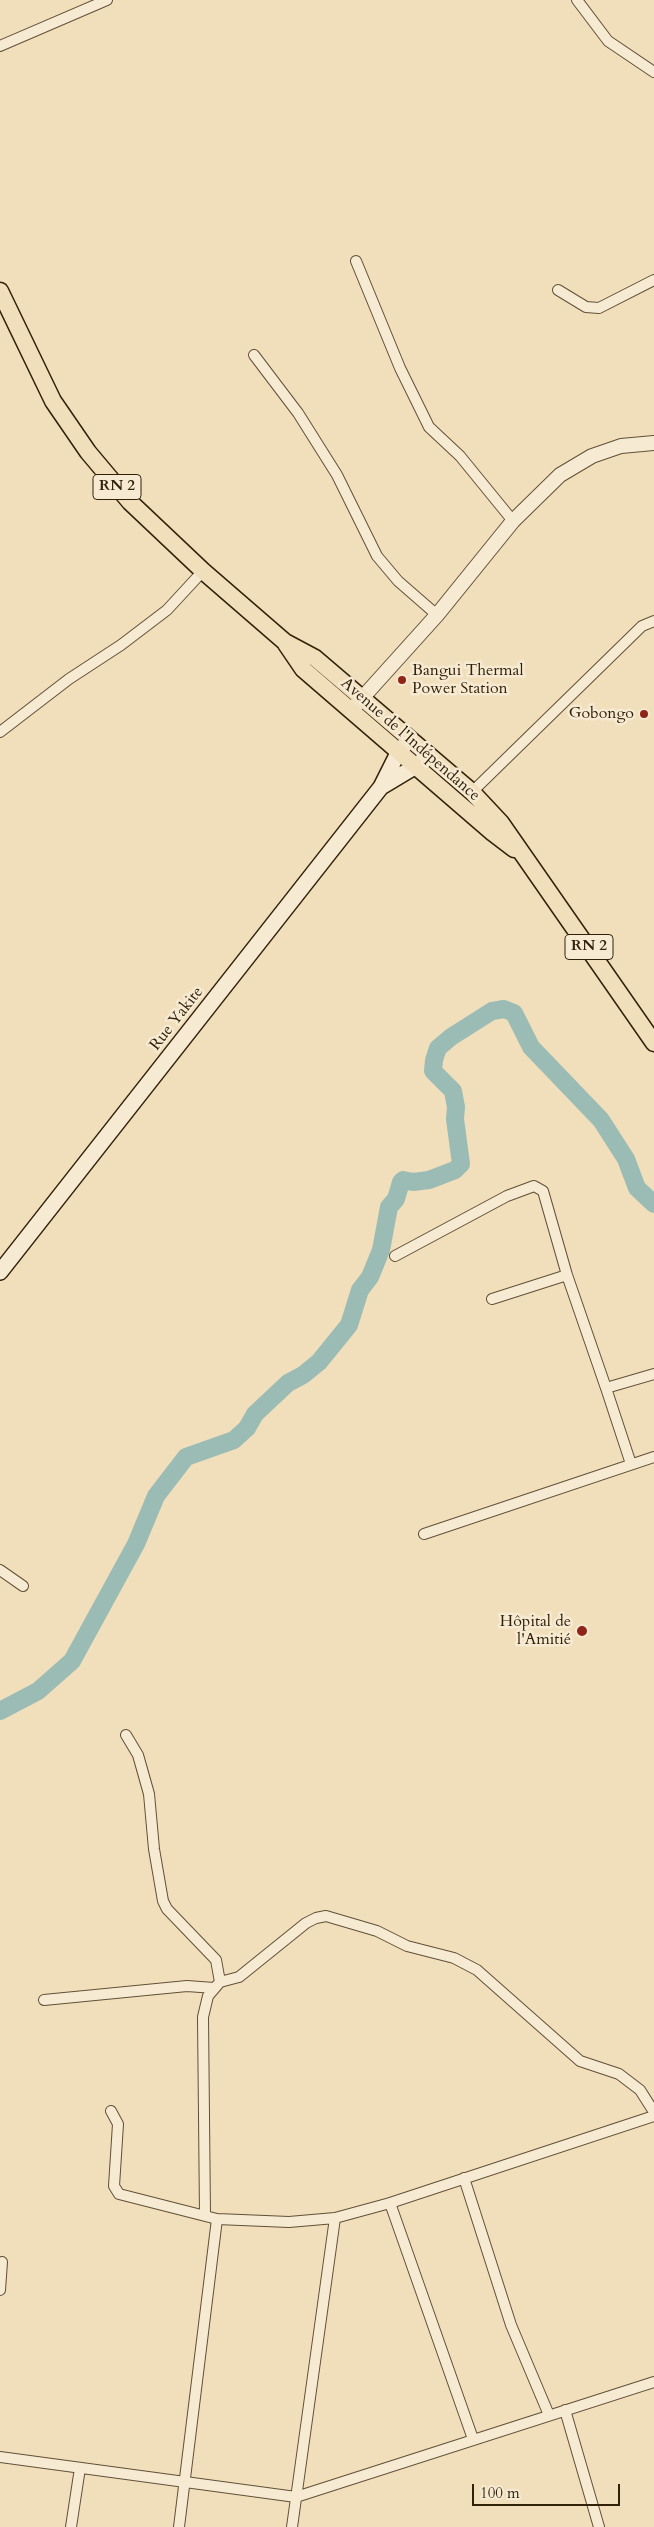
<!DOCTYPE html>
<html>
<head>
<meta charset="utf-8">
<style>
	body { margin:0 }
	#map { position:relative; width:654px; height:2527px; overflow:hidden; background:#f1dfbc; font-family:Cardo,serif }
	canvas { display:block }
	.scale { position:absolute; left:472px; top:2484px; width:148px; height:22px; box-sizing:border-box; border:2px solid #312109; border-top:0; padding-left:6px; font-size:15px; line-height:18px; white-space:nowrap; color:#312109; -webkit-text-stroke:4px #f6ead3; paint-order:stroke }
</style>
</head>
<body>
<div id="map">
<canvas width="654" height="2527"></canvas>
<div class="scale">100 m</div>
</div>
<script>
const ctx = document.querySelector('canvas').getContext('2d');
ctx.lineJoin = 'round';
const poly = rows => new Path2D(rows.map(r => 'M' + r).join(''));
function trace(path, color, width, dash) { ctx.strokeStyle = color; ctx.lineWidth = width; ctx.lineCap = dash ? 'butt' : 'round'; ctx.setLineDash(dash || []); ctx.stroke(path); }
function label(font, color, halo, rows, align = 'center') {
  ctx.font = font + ' Cardo,serif'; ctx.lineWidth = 5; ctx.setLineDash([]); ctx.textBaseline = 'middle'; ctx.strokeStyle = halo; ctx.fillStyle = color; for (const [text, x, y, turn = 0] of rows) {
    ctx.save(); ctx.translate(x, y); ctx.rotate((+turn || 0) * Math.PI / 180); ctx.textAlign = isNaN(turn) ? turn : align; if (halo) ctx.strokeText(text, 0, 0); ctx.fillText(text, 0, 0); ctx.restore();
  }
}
trace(poly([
	[0,1711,38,1691,72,1661,136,1544,156,1496,186,1457,234,1440,247,1428,255,1414,288,1383,303,1375,319,1362,349,1325,360,1290,370,1277,381,1250,389,1207,396,1199,401,1182,403,1180,413,1182,429,1180,455,1170,461,1164,455,1119,456,1107,453,1091,433,1071,434,1060,438,1048,451,1037,492,1011,504,1009,514,1013,531,1047,601,1120,626,1159,637,1188,654,1204]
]), '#9bbcb5', 18);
const minor = poly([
	[577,0,608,41,654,72],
	[0,46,107,0],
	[356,261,400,368,429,427,460,456,513,521],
	[558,290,586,307,599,308,654,280],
	[254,355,298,413,337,475,377,556,398,581,437,615],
	[0,732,69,679,121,645,167,610,203,571],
	[472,792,642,626,654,621],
	[395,1256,507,1196,534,1186,543,1191,567,1275,606,1388,654,1374],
	[492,1299,567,1275],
	[606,1388,631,1464],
	[424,1534,654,1457],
	[0,1570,23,1586],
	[126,1735,138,1755,149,1794,154,1849,163,1901,167,1909,216,1960,220,1982],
	[44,2000,187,1986,214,1988],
	[111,2111,118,2124,114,2186,119,2194,217,2219,289,2222,335,2218],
	[464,2178,511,2325,549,2415],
	[390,2203,473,2439],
	[205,2215,203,2017,208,1996,220,1982,239,1977,306,1923,316,1918,326,1916,377,1931,407,1946,454,1958,477,1970,580,2061,619,2074,640,2090,654,2112],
	[0,2290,2,2262],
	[565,2410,599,2527],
	[0,2457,296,2497,654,2382],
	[71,2527,80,2468],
	[179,2527,217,2219],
	[292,2527,335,2218,390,2203,654,2116]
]);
const tertiary = poly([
	[355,706,437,615,513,521,560,475,592,456,621,446,654,443]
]);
const secondary = poly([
	[381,787,416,766,424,759],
	[0,1272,381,787,399,751,410,739]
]);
const primary = poly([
	[0,291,53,401,88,452,130,502,203,571,285,642,315,658,472,792,501,823,654,1043],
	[286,644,303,669,493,833,514,849]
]);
trace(minor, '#615036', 12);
trace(tertiary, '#615036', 16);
trace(secondary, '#312109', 18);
trace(primary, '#312109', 19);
trace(minor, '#f6ead3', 10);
trace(tertiary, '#f6ead3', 14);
trace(secondary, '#f6ead3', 15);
trace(primary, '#f1dfbc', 16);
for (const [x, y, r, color] of [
	[402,680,5,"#8f2418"],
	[644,714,5,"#8f2418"],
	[582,1631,6,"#8f2418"]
]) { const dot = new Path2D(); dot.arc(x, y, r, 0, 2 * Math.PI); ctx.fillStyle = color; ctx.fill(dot); trace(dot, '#f6ead3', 2); }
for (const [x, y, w] of [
	[117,487,48],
	[589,947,48]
]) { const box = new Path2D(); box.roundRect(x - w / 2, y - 12.5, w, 25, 4); ctx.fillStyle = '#f6ead3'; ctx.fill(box); trace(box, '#312109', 1); }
label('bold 15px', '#312109', null, [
	["RN 2",117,487],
	["RN 2",589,947]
]);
label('16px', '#312109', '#f6ead3', [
	["Bangui Thermal",412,671,"left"],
	["Power Station",412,689,"left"],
	["Gobongo",634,714],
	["Hôpital de",571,1622],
	["l'Amitié",571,1640]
], 'right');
label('16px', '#312109', '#f6ead3', [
	["Avenue de l'Indépendance",410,740,41],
	["Rue Yakite",177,1019,-52]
]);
</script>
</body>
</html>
